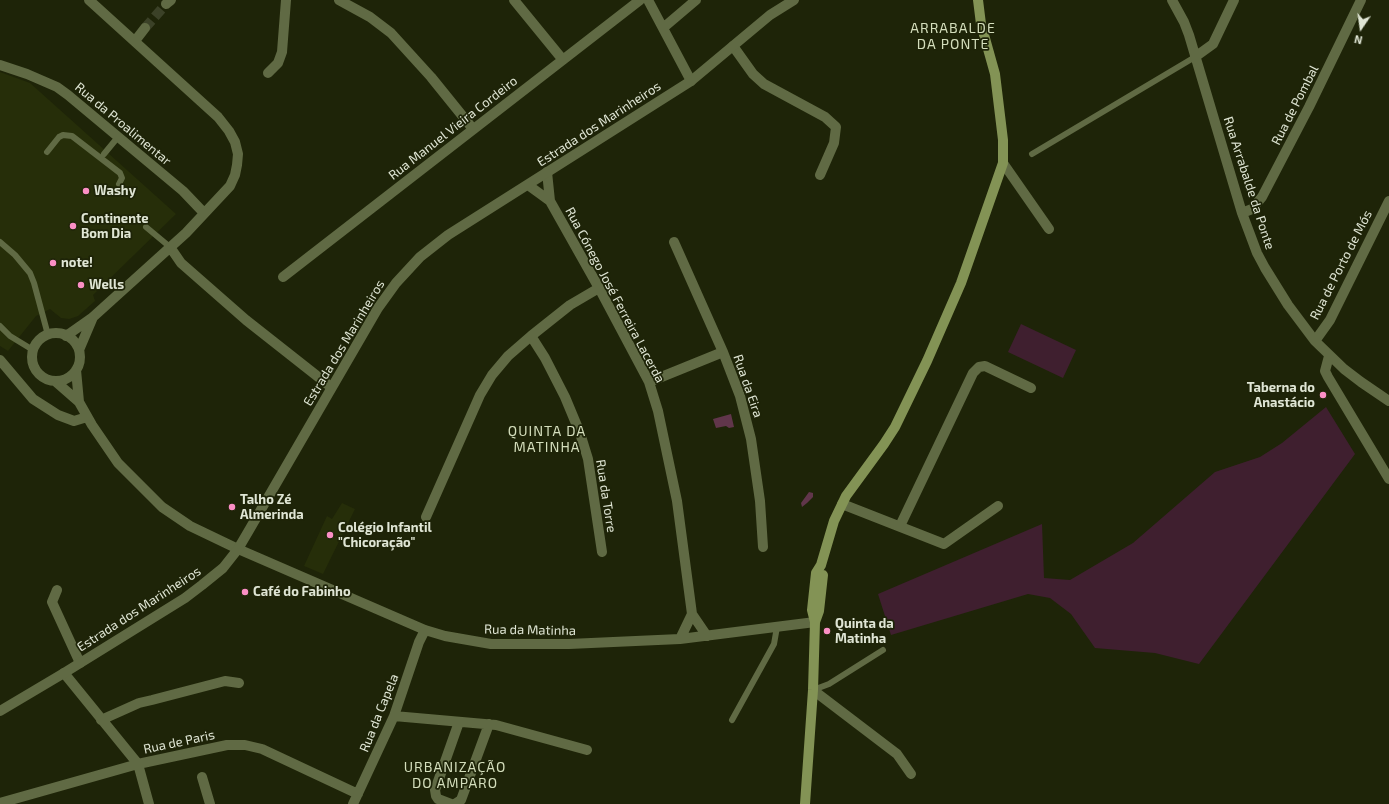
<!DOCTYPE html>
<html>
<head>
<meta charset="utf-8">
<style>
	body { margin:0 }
	#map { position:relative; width:1389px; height:804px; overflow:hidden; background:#1e2408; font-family:"Exo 2",sans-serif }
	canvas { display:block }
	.north { position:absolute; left:1341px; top:8px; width:40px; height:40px; -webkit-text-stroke:3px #1e2408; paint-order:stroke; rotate:193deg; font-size:11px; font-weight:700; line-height:16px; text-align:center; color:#dfe5d4 }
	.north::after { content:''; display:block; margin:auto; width:14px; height:18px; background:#dfe5d4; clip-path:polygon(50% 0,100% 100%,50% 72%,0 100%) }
</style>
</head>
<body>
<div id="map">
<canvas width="1389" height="804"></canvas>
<div class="north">N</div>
</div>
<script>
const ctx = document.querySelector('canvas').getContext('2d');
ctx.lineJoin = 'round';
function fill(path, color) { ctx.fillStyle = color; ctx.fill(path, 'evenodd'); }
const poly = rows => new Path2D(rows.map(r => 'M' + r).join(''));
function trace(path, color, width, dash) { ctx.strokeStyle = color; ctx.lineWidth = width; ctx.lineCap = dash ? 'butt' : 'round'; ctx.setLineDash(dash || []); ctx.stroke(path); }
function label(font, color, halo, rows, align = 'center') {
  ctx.font = font + ' "Exo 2",sans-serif'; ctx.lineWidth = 3.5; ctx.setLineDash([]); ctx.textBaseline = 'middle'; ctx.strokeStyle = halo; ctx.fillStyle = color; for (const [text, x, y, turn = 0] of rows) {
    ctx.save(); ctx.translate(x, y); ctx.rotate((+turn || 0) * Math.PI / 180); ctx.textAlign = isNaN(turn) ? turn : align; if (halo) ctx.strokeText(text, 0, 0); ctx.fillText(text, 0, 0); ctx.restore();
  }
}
fill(poly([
	[0,72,30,83,176,214,93,295,95,301,78,316,69,319,61,318,50,309,36,316,8,351,0,346],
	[342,503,355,509,323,574,304,566,327,516,332,519]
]), '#262e09');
fill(poly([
	[1021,324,1076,350,1063,378,1008,352],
	[1326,407,1355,454,1199,664,1155,653,1095,648,1071,614,1050,598,1028,594,891,635,878,594,1042,524,1044,578,1070,580,1133,543,1215,472,1260,457,1282,443]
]), '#3f1f2f');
fill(poly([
	[731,414,734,427,729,428,726,426,716,428,713,419],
	[809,492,813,493,813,497,807,503,802,507,801,503]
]), '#61364b');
trace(poly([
	[145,28,166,4]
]), '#3b4127', 10, [10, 5]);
trace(poly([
	[47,152,59,137,63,135,72,136,120,173,122,178,119,184],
	[104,154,118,137],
	[1032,154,1195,57],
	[146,227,170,247],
	[0,242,15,255,30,273,34,283,48,335],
	[0,326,10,336,33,350],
	[813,690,829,684,883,650],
	[732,720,774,644,777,627]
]), '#606a44', 6);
trace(poly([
	[339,0,370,17,391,33,431,77,473,129],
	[514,0,563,60],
	[648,0,691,81],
	[1172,0,1184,22,1189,35,1242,213,1257,253,1265,268,1288,305,1315,341,1344,369,1361,382,1389,401],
	[166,4,171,0],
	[663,28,696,0],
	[135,41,145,28],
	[733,46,753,74,764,84,825,117,836,127,834,143,820,175],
	[1195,57,1213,44,1234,0],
	[0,65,27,74,57,87,68,95,183,191,204,213],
	[268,73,278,63,282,52,286,0],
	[1003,163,1049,229],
	[547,172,550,201],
	[528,185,550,201,599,288,649,382,658,411,677,501,692,614,707,636],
	[1242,213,1252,209,1262,197,1309,107,1361,0],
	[674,242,723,352,740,396,751,439,760,501,763,547],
	[170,247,181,263,246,320,331,387],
	[283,277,640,0],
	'32 357a24 24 0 1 1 48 0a24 24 0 1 1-48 0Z',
	[66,336,93,317,186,233,230,186,235,175,237,165,238,154,235,142,229,131,218,117,89,0],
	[531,336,545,358,565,397,580,433,588,459,602,552],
	[1315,341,1330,320,1389,201],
	[79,350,93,317],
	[1329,356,1325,371,1328,377,1389,479],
	[0,360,33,399,58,415,74,421,87,417],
	[76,370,79,402,92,425,118,463,162,507,190,526,238,549,425,630,445,636,491,644,569,644,680,639,815,622],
	[55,381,79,402],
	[649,382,723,352],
	[842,504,944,544,998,506],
	[426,517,480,395,492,375,508,356,531,336,570,305,599,288],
	[900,526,973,373,979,367,985,366,1031,388],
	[57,590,52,602,80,663],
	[680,639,692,614],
	[64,673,138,764,149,804],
	[813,690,897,754,911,774],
	[394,716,496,725,587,750],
	[101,720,139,703,152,700,225,681,239,683],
	[202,777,210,804],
	[0,803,138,764,227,745,245,745,262,749,358,794],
	[353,804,394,716,419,642,425,630],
	[451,804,438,799,436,796,435,790,459,722],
	[455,804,461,800,489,724]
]), '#606a44', 10);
trace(poly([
	[0,711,64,673,185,598,202,585,223,568,238,549,248,532,378,308,396,283,420,257,448,235,691,81,770,15,794,0]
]), '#606a44', 10);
trace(poly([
	[815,622,819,611,823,575],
	[805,804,813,690,815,622,812,610,816,573,821,565,834,521,846,496,884,444,895,427,927,361,961,283,1003,163,1003,140,995,74,981,24,978,0]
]), '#839355', 10);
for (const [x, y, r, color] of [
	[86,191,4,"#fb8fc5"],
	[73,226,4,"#fb8fc5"],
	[53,263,4,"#fb8fc5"],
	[81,285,4,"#fb8fc5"],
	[1323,395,4,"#fb8fc5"],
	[232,507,4,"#fb8fc5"],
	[330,535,4,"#fb8fc5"],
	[245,592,4,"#fb8fc5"],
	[827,631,4,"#fb8fc5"]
]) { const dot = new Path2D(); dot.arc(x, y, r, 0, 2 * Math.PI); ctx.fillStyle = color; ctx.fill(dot); trace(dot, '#1e2408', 1.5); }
label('13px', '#dfe5d4', '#1e2408', [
	["Rua de Pombal",1295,105,-63],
	["Rua da Proalimentar",123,124,40],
	["Estrada dos Marinheiros",599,124,-33],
	["Rua Manuel Vieira Cordeiro",453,128,-38],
	["Rua Arrabalde da Ponte",1249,183,72],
	["Rua de Porto de Mós",1341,265,-63],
	["Rua Cónego José Ferreira Lacerda",615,295,62],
	["Estrada dos Marinheiros",344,343,-59],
	["Rua da Eira",748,386,71],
	["Rua da Torre",606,496,81],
	["Estrada dos Marinheiros",139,609,-33],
	["Rua da Matinha",530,630,1],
	["Rua da Capela",379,713,-68],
	["Rua de Paris",179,742,-12]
]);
label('bold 13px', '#dfe5d4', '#1e2408', [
	["Washy",94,191],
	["Continente",81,219],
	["Bom Dia",81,234],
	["note!",61,263],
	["Wells",89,285],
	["Taberna do",1315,388,"right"],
	["Anastácio",1315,403,"right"],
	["Talho Zé",240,500],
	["Almerinda",240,515],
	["Colégio Infantil",338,528],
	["\"Chicoração\"",338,543],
	["Café do Fabinho",253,592],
	["Quinta da",835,624],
	["Matinha",835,639]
], 'left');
ctx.letterSpacing = '1px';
label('14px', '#d4debc', '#1e2408', [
	["ARRABALDE",953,28],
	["DA PONTE",953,44],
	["QUINTA DA",547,431],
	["MATINHA",547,447],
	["URBANIZAÇÃO",455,767],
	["DO AMPARO",455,783]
]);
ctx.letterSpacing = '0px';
</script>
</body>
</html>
